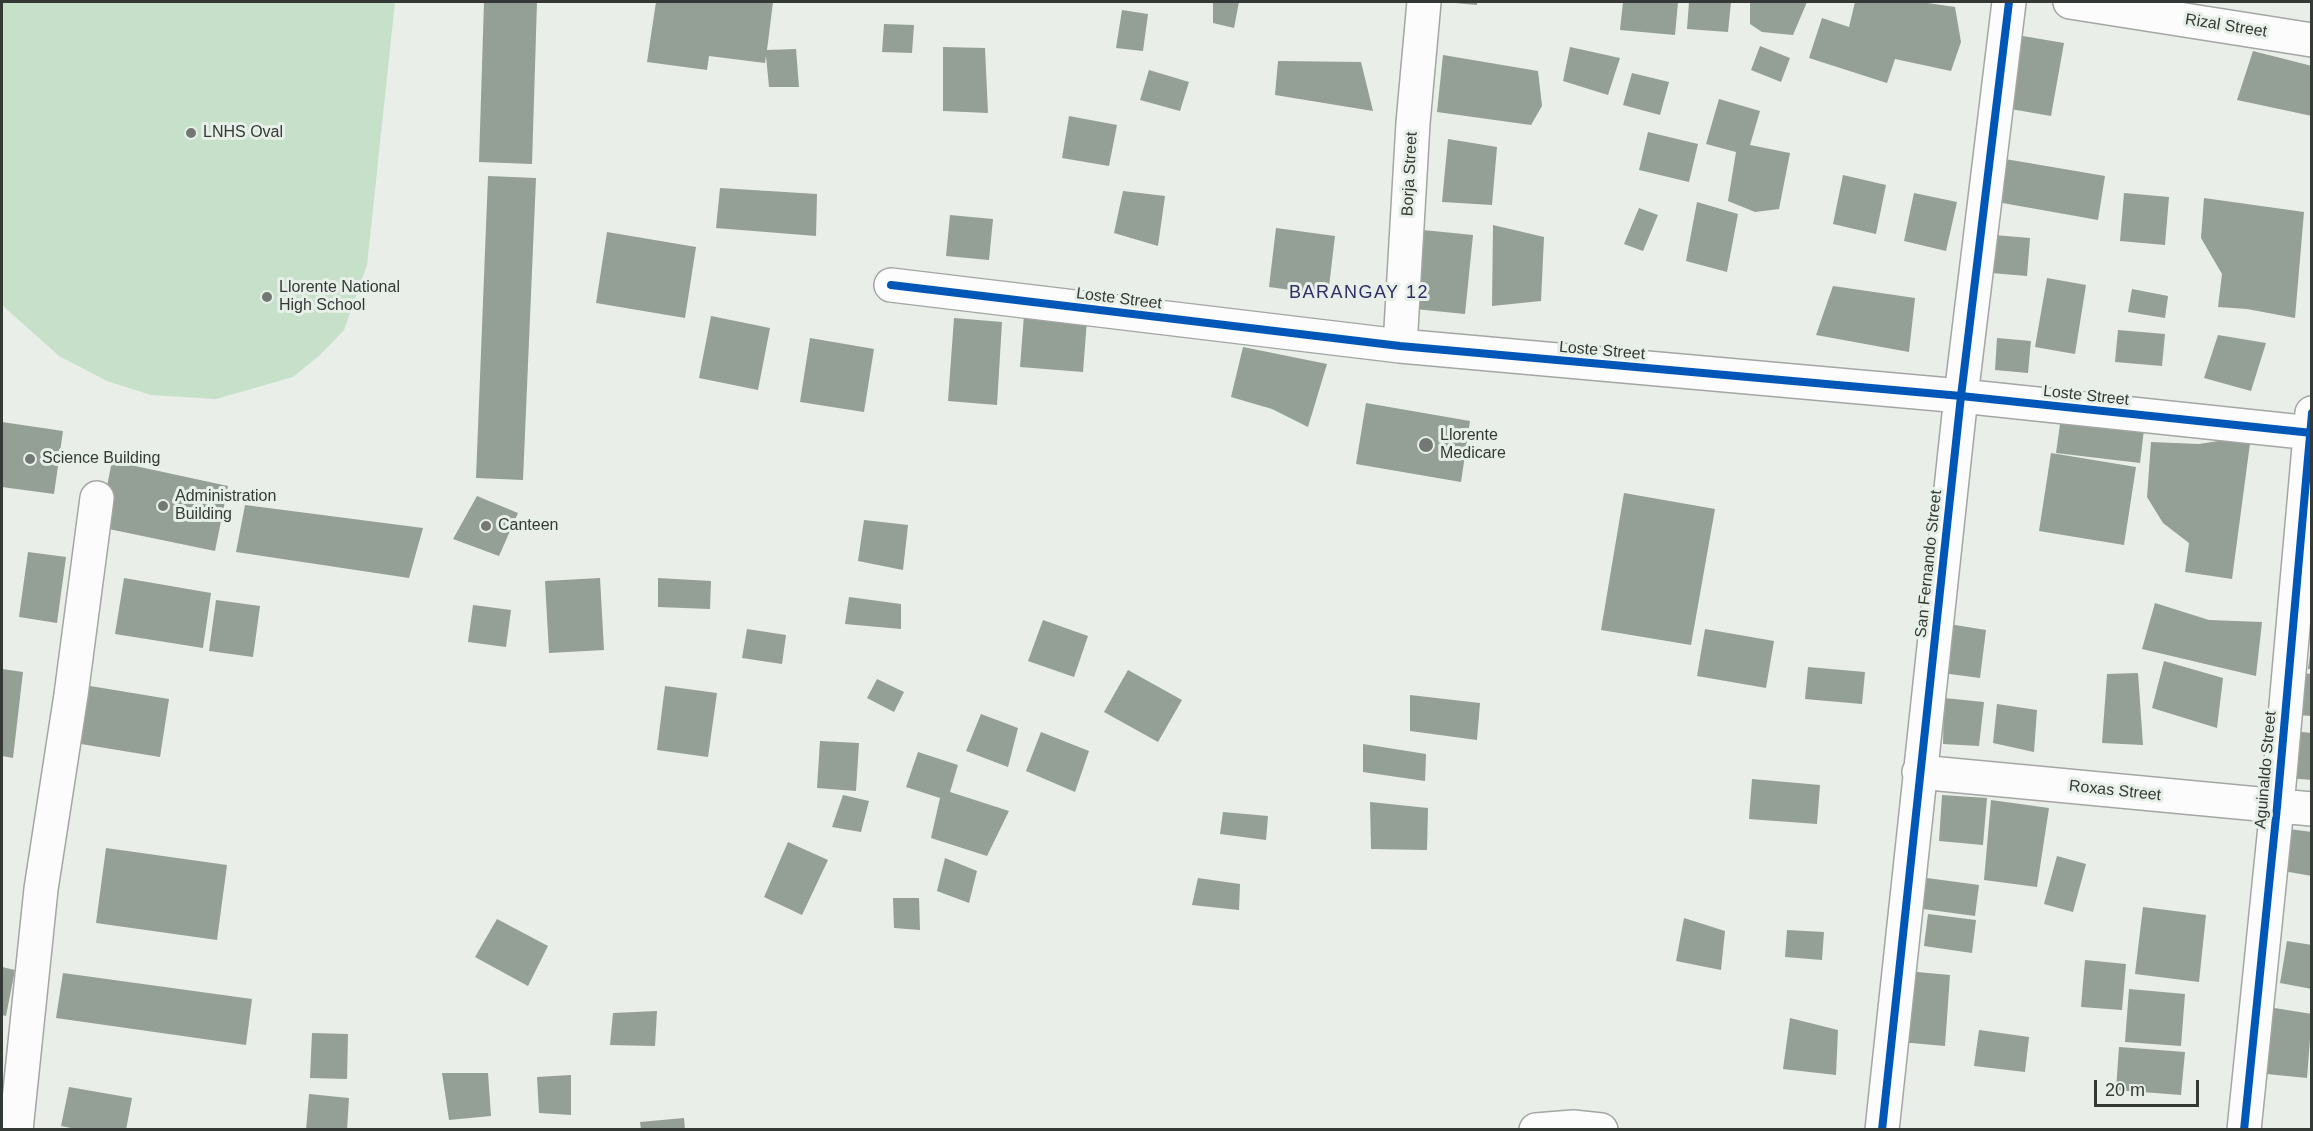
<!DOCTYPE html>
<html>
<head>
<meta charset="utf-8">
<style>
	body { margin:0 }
	#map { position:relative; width:2313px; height:1131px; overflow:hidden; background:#e9eee9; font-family:Helvetica,sans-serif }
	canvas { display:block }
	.frame { position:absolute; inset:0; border:3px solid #353936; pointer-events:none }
	.scale { position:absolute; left:2094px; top:1080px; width:105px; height:27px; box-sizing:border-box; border:3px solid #353936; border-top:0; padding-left:8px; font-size:18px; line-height:21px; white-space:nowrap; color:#353936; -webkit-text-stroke:4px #e7f0e8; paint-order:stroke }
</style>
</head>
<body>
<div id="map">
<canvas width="2313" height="1131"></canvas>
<div class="frame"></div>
<div class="scale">20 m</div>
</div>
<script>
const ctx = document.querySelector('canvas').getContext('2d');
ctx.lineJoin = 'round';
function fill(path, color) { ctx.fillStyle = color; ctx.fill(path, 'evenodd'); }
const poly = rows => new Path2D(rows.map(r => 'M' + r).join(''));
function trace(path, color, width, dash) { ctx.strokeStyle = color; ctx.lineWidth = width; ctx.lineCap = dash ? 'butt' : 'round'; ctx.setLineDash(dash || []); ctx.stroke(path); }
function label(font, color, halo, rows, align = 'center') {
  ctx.font = font + ' Helvetica,sans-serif'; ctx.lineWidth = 6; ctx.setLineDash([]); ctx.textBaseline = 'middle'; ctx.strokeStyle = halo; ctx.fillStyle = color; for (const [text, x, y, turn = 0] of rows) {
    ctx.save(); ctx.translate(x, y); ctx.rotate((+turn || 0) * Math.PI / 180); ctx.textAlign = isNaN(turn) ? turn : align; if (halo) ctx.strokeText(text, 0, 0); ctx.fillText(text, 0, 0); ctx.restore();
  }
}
fill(poly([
	[2,2,395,2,367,265,344,330,320,355,293,377,216,399,151,395,107,381,59,356,2,305]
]), '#c6e0c9');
fill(poly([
	[484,2,537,2,532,164,479,162],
	[656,2,773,2,767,50,796,49,799,87,769,87,766,56,765,63,709,56,707,70,647,62],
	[1213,2,1239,2,1234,28,1213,23],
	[1455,2,1477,2,1477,5,1455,3],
	[1623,2,1678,2,1675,35,1620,30],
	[1689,2,1731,2,1728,32,1687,29],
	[1750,2,1807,2,1793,35,1762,32,1750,24],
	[1855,2,1921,2,1955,7,1961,42,1951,71,1895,59,1887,83,1809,58,1822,18,1849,27],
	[1122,10,1148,14,1143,51,1116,48],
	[884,24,914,25,912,53,882,52],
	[2011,34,2064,43,2051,116,1999,107],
	[1760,46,1790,58,1781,82,1751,70],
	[943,47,985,48,988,113,943,111],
	[1570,47,1620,58,1608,95,1563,81],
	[2253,51,2312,66,2312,116,2237,100],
	[1443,55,1538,71,1542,106,1531,125,1437,112],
	[1278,61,1361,62,1373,111,1275,95],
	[1149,70,1189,82,1180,111,1140,100],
	[1632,73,1669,82,1660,115,1623,105],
	[1719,99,1760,111,1750,145,1790,153,1779,209,1755,212,1728,201,1736,152,1706,144],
	[1069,116,1117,125,1109,166,1062,158],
	[1648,132,1698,144,1689,182,1639,170],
	[1448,139,1497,147,1492,205,1442,202],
	[2005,159,2105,176,2098,220,1997,202],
	[1843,175,1886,185,1876,234,1833,224],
	[488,176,536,178,523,480,476,478],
	[720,188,817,194,816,236,716,228],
	[1123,191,1165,196,1158,246,1114,233],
	[1914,193,1957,202,1946,251,1904,241],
	[2124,193,2169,197,2165,245,2120,241],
	[2204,198,2304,212,2295,318,2247,309,2218,307,2222,274,2201,238],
	[1697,202,1738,214,1727,272,1686,261],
	[1639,208,1658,215,1643,251,1624,244],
	[950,215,993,219,989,260,946,256],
	[1493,225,1544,237,1541,301,1492,306],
	[1276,228,1335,236,1328,295,1269,287],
	[1423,230,1473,235,1465,314,1415,309],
	[607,232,696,247,685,318,596,303],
	[1982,234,2030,238,2027,276,1979,272],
	[2047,278,2086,285,2075,354,2035,347],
	[1833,286,1915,298,1909,352,1816,335],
	[2132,289,2168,296,2165,318,2128,312],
	[1024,315,1087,320,1083,372,1020,367],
	[711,316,770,328,758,390,699,378],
	[954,318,1002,322,997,405,948,401],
	[2118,330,2165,334,2162,366,2115,362],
	[2218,335,2266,343,2251,391,2204,378],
	[810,338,874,349,864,412,800,402],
	[1997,338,2031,341,2028,373,1995,370],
	[1243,347,1327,364,1308,427,1272,409,1231,397],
	[1366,403,1470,421,1461,482,1356,464],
	[2062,410,2145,421,2140,463,2056,453],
	[2,422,63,431,54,494,2,487],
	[2251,436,2232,579,2185,572,2189,543,2163,523,2147,497,2151,442,2199,444],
	[2051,453,2136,467,2124,545,2039,531],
	[112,461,228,486,215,551,99,527],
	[1624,493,1715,509,1691,645,1601,630],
	[477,496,518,513,499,556,453,539],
	[245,505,423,528,409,578,236,552],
	[864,520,908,525,903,570,858,561],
	[28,552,66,557,57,623,19,617],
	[124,578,211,593,203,648,115,634],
	[600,578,604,650,549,653,545,581],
	[658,578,711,581,710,609,658,607],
	[849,597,901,604,901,629,845,624],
	[216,600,260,606,253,657,209,651],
	[2155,603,2209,620,2262,622,2256,676,2142,649],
	[473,605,511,610,506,647,468,642],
	[1043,620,1088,636,1074,677,1028,661],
	[1949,624,1986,630,1980,678,1942,673],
	[747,629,786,635,782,664,742,658],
	[1705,629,1774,641,1766,688,1697,676],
	[2310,655,2312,655,2312,669,2308,669],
	[2164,661,2223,678,2217,728,2152,708],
	[1808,667,1865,672,1862,704,1805,699],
	[2,669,23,672,13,758,2,756],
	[1128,670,1182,700,1158,742,1104,712],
	[2138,673,2143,745,2102,743,2107,674],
	[2300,673,2312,674,2312,716,2296,715],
	[877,679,904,692,894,712,867,698],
	[84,685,169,699,160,757,75,743],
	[665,686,717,693,708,757,657,750],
	[1410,695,1480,703,1477,740,1410,731],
	[1944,698,1984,702,1979,746,1943,744],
	[1997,704,2037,710,2034,752,1993,743],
	[981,714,1018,728,1008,767,966,751],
	[2292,731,2312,733,2312,780,2288,778],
	[1041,732,1089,751,1075,792,1026,771],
	[820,741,859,743,856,791,817,788],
	[1363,744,1426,754,1425,781,1363,772],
	[918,752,958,765,950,792,1009,811,987,856,931,838,940,798,906,787],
	[1752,779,1820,785,1817,824,1749,819],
	[843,795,869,801,861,832,832,827],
	[1942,795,1987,798,1983,845,1939,841],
	[1991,800,2049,808,2037,887,1984,880],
	[1370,802,1428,808,1427,850,1371,849],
	[1223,812,1268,816,1266,840,1220,834],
	[2289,829,2312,832,2312,876,2283,871],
	[788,842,828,860,802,915,764,897],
	[106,848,227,865,217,940,96,923],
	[2057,856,2086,864,2073,912,2044,904],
	[945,858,977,871,969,903,937,891],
	[1198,878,1240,884,1239,910,1192,905],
	[1927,878,1979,885,1975,916,1923,909],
	[893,898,919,898,920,930,894,928],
	[2143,907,2206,915,2199,982,2135,974],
	[1928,914,1976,920,1972,953,1924,946],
	[1684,918,1725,931,1721,970,1676,961],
	[497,919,548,946,528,986,475,957],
	[1787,930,1824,932,1822,960,1785,957],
	[2287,941,2312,945,2312,989,2280,983],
	[2085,960,2126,964,2122,1010,2081,1007],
	[2,967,15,970,6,1016,2,1015],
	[1906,971,1950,975,1945,1046,1900,1042],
	[63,973,252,999,246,1045,56,1018],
	[2129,989,2185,994,2181,1046,2125,1042],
	[2262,1006,2312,1014,2307,1078,2256,1073],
	[657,1011,655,1046,610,1045,613,1013],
	[1790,1018,1838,1030,1836,1075,1783,1069],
	[1979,1030,2029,1037,2025,1072,1974,1066],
	[312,1033,348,1034,347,1079,310,1078],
	[2119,1047,2185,1052,2181,1095,2116,1090],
	[442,1073,488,1073,491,1116,449,1120],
	[571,1075,571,1115,539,1113,537,1077],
	[69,1087,132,1098,126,1130,81,1130,61,1126],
	[309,1094,349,1098,347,1130,306,1130],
	[684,1118,685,1130,641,1130,640,1122]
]), '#949f95');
const minor = poly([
	[2070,2,2312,40],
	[891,285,1400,346,1961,396,2312,433],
	[1400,346,1413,123,1424,2],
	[1919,772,2312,809],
	[16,1130,41,889,71,695,97,498],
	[1536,1130,1573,1127,1601,1130],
	[1882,1130,1961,396,2009,2],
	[2244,1130,2277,807,2312,413]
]);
trace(minor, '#a3a6a3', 36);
trace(minor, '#fcfcfc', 33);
trace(poly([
	[891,285,1400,346,1961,396,2312,433],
	[1882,1130,1961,396,2009,2],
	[2244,1130,2277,807,2312,413]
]), '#0057b8', 8);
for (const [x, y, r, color] of [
	[191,133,6,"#747875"],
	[267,297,6,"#747875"],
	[1426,445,8,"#747875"],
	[30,459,6,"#747875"],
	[163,506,6,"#747875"],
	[486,526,6,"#747875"]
]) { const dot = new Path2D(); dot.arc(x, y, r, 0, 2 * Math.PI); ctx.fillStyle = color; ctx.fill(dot); trace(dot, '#e7f0e8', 2); }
label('16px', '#353936', '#e7f0e8', [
	["Rizal Street",2226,26,9],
	["Borja Street",1410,174,-87],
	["Loste Street",1119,299,7],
	["Loste Street",1602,351,5],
	["Loste Street",2086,396,6],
	["San Fernando Street",1929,564,-84],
	["Aguinaldo Street",2266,770,-85],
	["Roxas Street",2115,791,6]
]);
label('16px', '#353936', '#e7f0e8', [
	["LNHS Oval",203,133],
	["Llorente National",279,288],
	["High School",279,306],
	["Llorente",1440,436],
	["Medicare",1440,454],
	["Science Building",42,459],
	["Administration",175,497],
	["Building",175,515],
	["Canteen",498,526]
], 'left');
ctx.letterSpacing = '1.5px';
label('18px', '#322c67', '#e7f0e8', [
	["BARANGAY 12",1359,293]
]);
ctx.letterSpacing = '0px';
</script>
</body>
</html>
